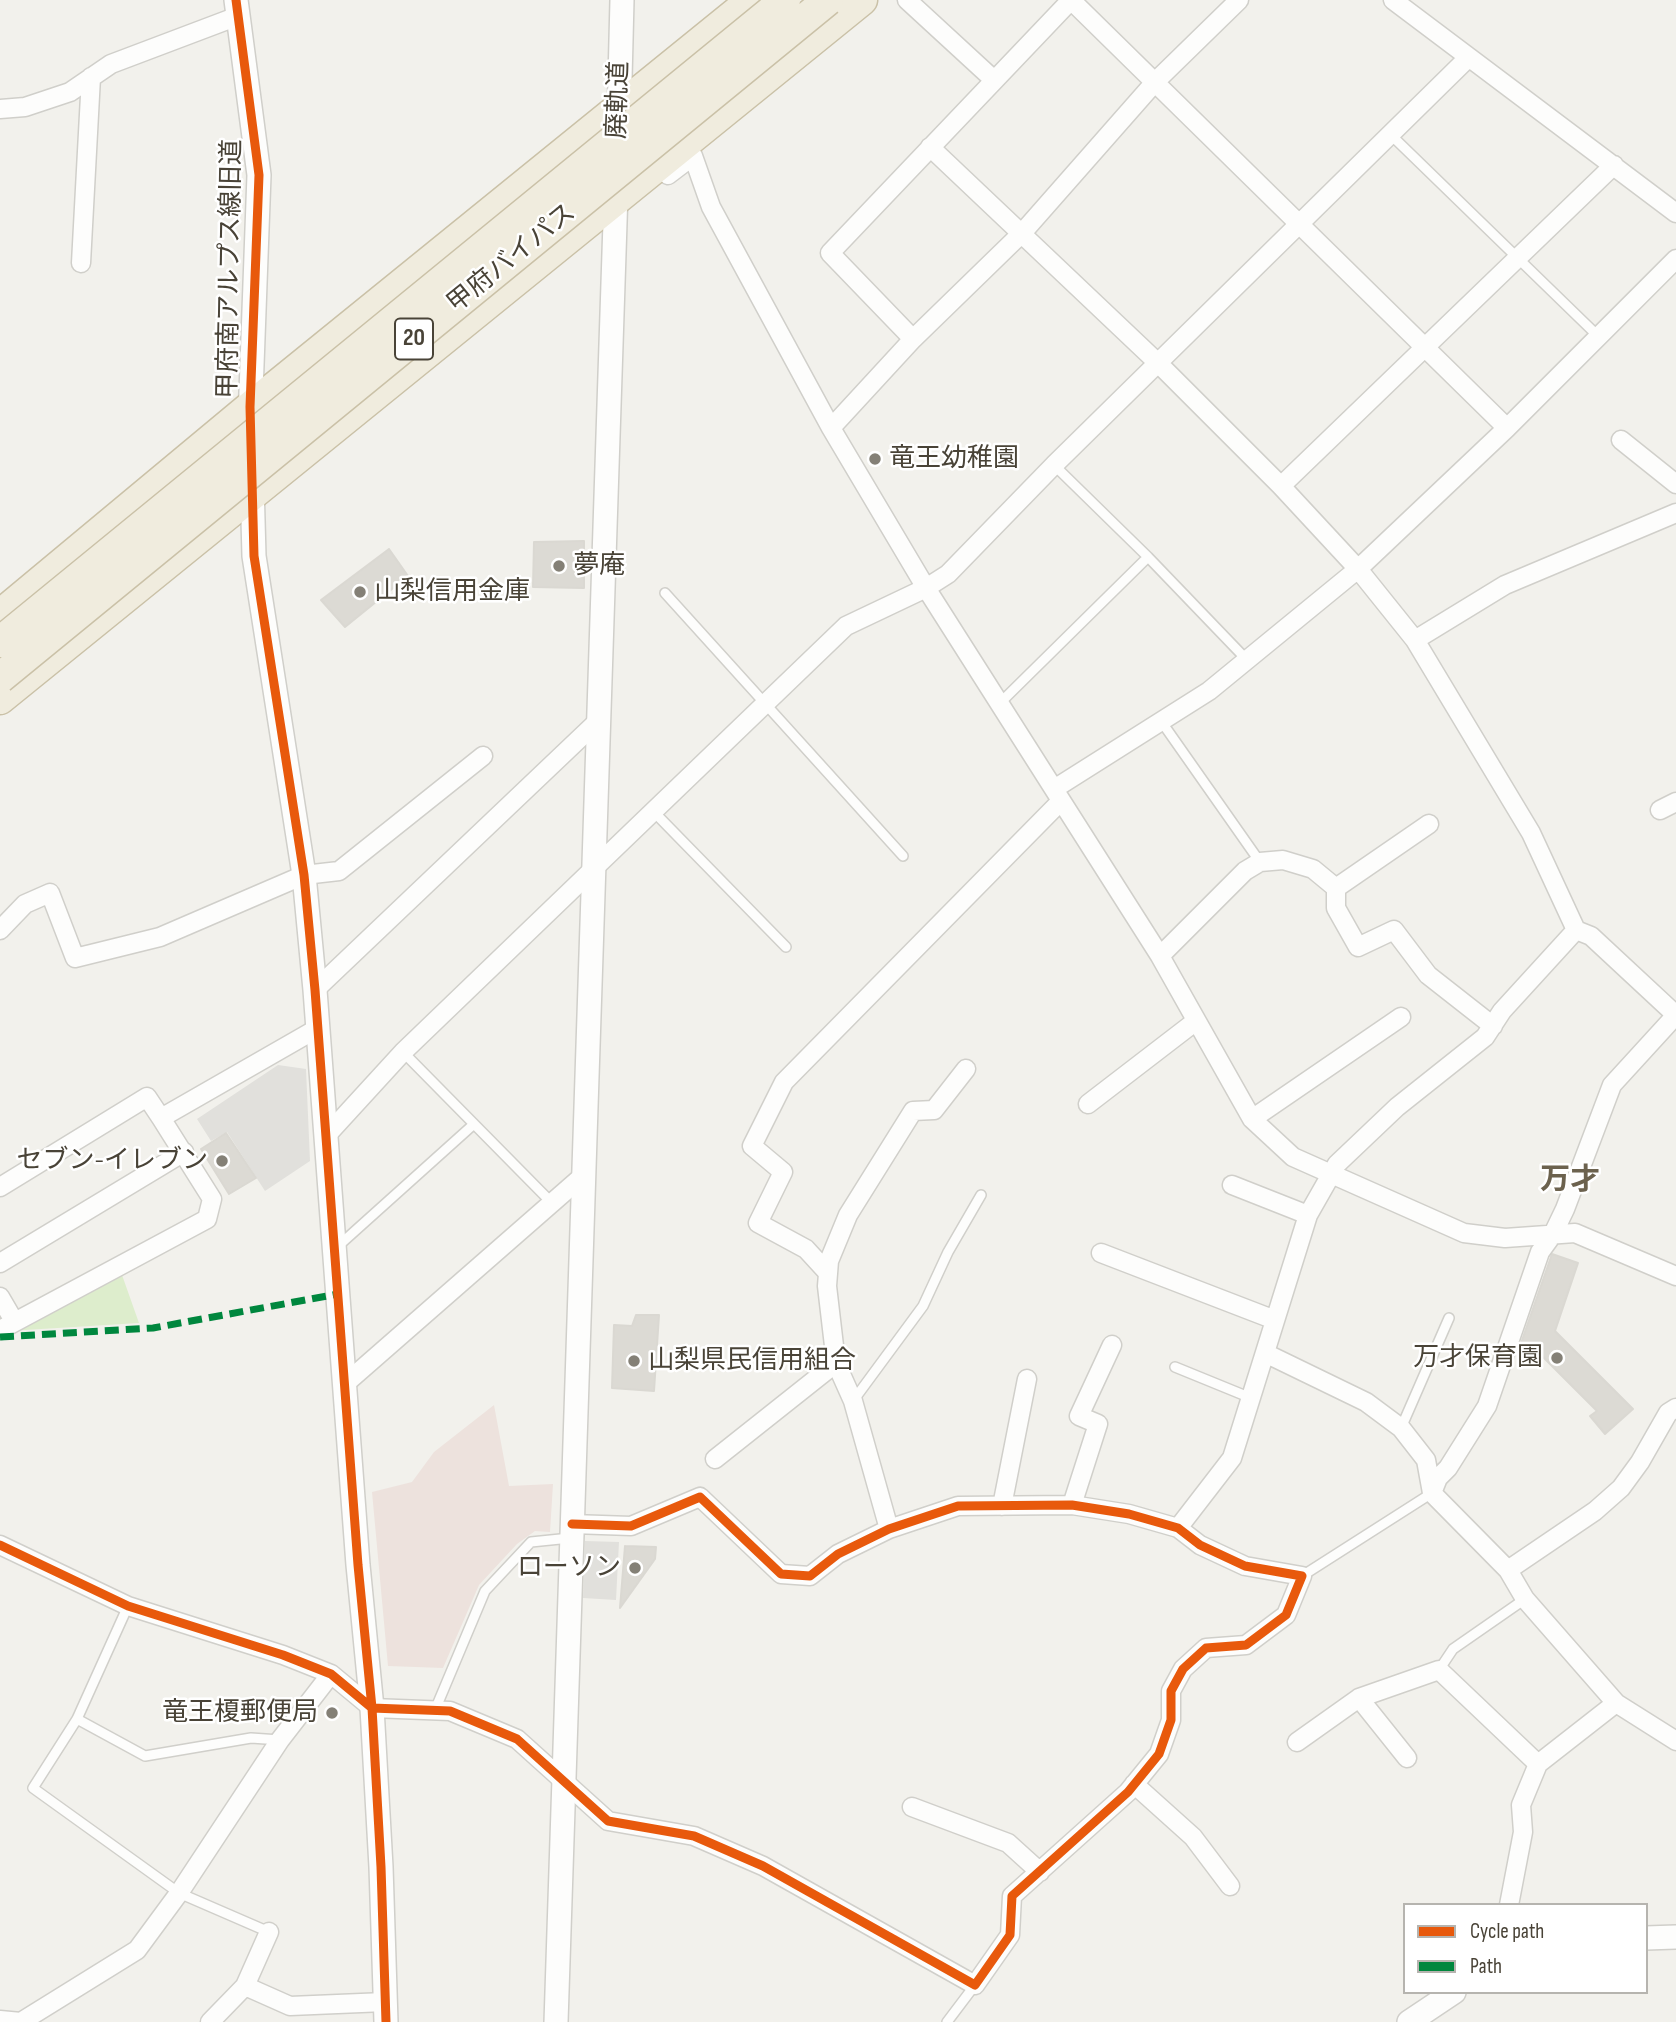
<!DOCTYPE html>
<html>
<head>
<meta charset="utf-8">
<style>
	body { margin:0 }
	#map { position:relative; width:1676px; height:2022px; overflow:hidden; background:#f2f1ec; font-family:"Sofia Sans Condensed",sans-serif }
	canvas { display:block }
	.legend { position:absolute; left:1403px; top:1903px; width:245px; height:91px; box-sizing:border-box; background:#fff; border:2px solid #b6b4af; margin:0; padding:9px 12px; list-style:none; font-size:21px; color:#494337 }
	.legend li { display:flex; align-items:center; gap:14px; height:35px }
	.legend b { width:35px; border:2px solid #b6b4af }
</style>
</head>
<body>
<div id="map">
<canvas width="1676" height="2022"></canvas>
<ul class="legend">
<li><b style="height:9px;background:#e8590c"></b>Cycle path</li>
<li><b style="height:9px;background:#00873e"></b>Path</li>
</ul>
</div>
<script>
const ctx = document.querySelector('canvas').getContext('2d');
ctx.lineJoin = 'round';
function fill(path, color) { ctx.fillStyle = color; ctx.fill(path, 'evenodd'); }
const poly = rows => new Path2D(rows.map(r => 'M' + r).join(''));
function trace(path, color, width, dash) { ctx.strokeStyle = color; ctx.lineWidth = width; ctx.lineCap = dash ? 'butt' : 'round'; ctx.setLineDash(dash || []); ctx.stroke(path); }
function label(font, color, halo, rows, align = 'center') {
  ctx.font = font + ' "Sofia Sans Condensed","Noto Sans JP",sans-serif'; ctx.lineWidth = 5; ctx.setLineDash([]); ctx.textBaseline = 'middle'; ctx.strokeStyle = halo; ctx.fillStyle = color; for (const [text, x, y, turn = 0] of rows) {
    ctx.save(); ctx.translate(x, y); ctx.rotate((+turn || 0) * Math.PI / 180); ctx.textAlign = isNaN(turn) ? turn : align; if (halo) ctx.strokeText(text, 0, 0); ctx.fillText(text, 0, 0); ctx.restore();
  }
}
fill(poly([
	[494,1405,509,1486,553,1484,550,1532,535,1531,517,1544,479,1585,443,1668,388,1666,372,1492,412,1482,434,1452]
]), '#ede2dd');
fill(poly([
	[122,1275,139,1323,9,1331]
]), '#ddedcc');
fill(poly([
	[278,1065,306,1069,310,1161,265,1191,227,1132,211,1141,197,1119],
	[585,1541,619,1542,616,1600,583,1598]
]), '#e1e0dc');
const building = poly([
	[584,541,584,588,533,587,534,542,584,541],
	[389,549,408,576,345,627,321,600,389,549],
	[226,1133,256,1178,229,1194,201,1149,226,1133],
	[1552,1254,1578,1263,1555,1331,1633,1409,1605,1434,1590,1416,1597,1411,1539,1353,1520,1346,1552,1254],
	[636,1315,659,1315,654,1391,612,1388,614,1325,632,1326,636,1315],
	[625,1546,656,1547,655,1559,620,1608,625,1546]
]);
fill(building, '#dcdad4');
trace(building, '#dad8d2', 2);
const service = poly([
	[1390,134,1599,337],
	[1054,465,1148,557],
	[665,593,903,856],
	[1000,703,1148,557,1247,660],
	[1161,721,1260,862],
	[653,811,786,947],
	[403,1052,552,1203],
	[336,1248,474,1124],
	[1175,1367,1251,1398],
	[853,1401,923,1306,948,1252,981,1195],
	[1401,1428,1449,1318],
	[1302,1576,1432,1493],
	[128,1606,77,1719,33,1788,179,1893,269,1932],
	[1439,1670,1453,1649,1525,1599],
	[435,1710,485,1591,531,1542,570,1538],
	[77,1719,145,1756,251,1738,280,1740],
	[947,2022,975,1985]
]);
const minor = poly([
	[907,0,994,80],
	[1071,0,1507,428],
	[1393,0,1676,213],
	[0,109,25,107,70,92,111,64,238,16],
	[930,147,1159,364,1281,486,1358,569,1415,640,1531,833,1576,930,1591,936,1676,1015],
	[668,175,693,156,711,207,831,428,926,588,1160,956,1252,1119,1293,1157,1464,1233,1505,1238,1575,1233,1676,1276],
	[81,263,91,77],
	[913,339,830,253,1071,0],
	[831,428,913,339,1023,232,1155,82,1239,0],
	[1621,440,1676,484],
	[1281,486,1614,165],
	[1415,640,1505,585,1676,513],
	[1054,789,1209,691,1358,569,1507,428,1676,259],
	[1660,810,1676,802],
	[1336,888,1429,824],
	[0,930,25,904,50,893,75,958,160,937,304,875,339,871,483,756],
	[1160,956,1245,871,1260,862,1283,860,1313,869,1336,888,1336,908,1358,947,1394,930,1428,975,1493,1026],
	[315,990,600,719],
	[1088,1104,1196,1021],
	[1252,1119,1401,1017],
	[327,1135,403,1052,846,626,926,588,948,574,1054,465,1469,57],
	[1232,1185,1308,1215],
	[0,1187,147,1097,161,1118],
	[1101,1253,1275,1320],
	[0,1263,184,1152],
	[828,1273,806,1249,758,1223,783,1172,752,1146,784,1082,1061,801],
	[0,1297,14,1321],
	[0,1330,207,1219,212,1199,161,1118,318,1028],
	[1265,1353,1366,1402,1401,1428,1426,1460,1432,1493,1508,1570,1525,1599,1616,1703,1676,1741],
	[346,1383,585,1174],
	[715,1459,836,1363],
	[1432,1493,1438,1478,1448,1468,1487,1406,1540,1252,1553,1234,1565,1209,1612,1085,1676,1015],
	[1072,1505,1098,1424,1079,1416,1112,1345],
	[1002,1506,1027,1379],
	[1178,1528,1232,1458,1308,1215,1337,1164,1397,1107,1485,1037,1502,1011,1576,930],
	[889,1529,853,1401,836,1363,827,1286,829,1261,848,1215,913,1111,934,1110,966,1069],
	[0,1545,128,1606,283,1655,331,1674,372,1708,450,1711,517,1739,608,1821,694,1836,763,1866,975,1985,1010,1935,1012,1896,1128,1792,1159,1754,1171,1720,1171,1691,1183,1669,1206,1648,1246,1645,1286,1615,1302,1576,1245,1566,1200,1545,1178,1528,1129,1514,1072,1505,958,1506,889,1529,838,1554,810,1576,781,1574,700,1497,631,1526,572,1524],
	[1508,1570,1595,1511,1621,1488,1640,1462,1668,1413,1676,1408],
	[1297,1742,1359,1698],
	[1407,1758,1359,1698,1439,1670,1538,1764],
	[1134,1784,1193,1837,1230,1886],
	[912,1807,1008,1843,1040,1872],
	[1509,1905,1523,1832,1521,1805,1538,1764,1616,1703],
	[245,1986,290,2006,385,2002],
	[0,2020,21,2022,137,1950,179,1893,280,1740,331,1674],
	[210,2022,245,1986,269,1932]
]);
const tertiary = poly([
	[236,0,259,175,250,419],
	[619,119,622,0],
	[252,484,254,556,304,875,315,990,358,1565,372,1708,381,1867,386,2022],
	[1646,1938,1676,1937],
	[556,2022,616,192],
	[1409,2022,1454,1992]
]);
const trunk = poly([
	[0,615,250,407,752,0],
	[0,699,862,0]
]);
trace(service, '#d0cfca', 12);
trace(minor, '#d0cfca', 21);
trace(tertiary, '#d0cfca', 26);
trace(trunk, '#cac1a7', 33);
trace(service, '#fdfdfc', 9);
trace(minor, '#fdfdfc', 18);
trace(tertiary, '#fdfdfc', 23);
trace(trunk, '#f0ecde', 30);
const trunkBridge = poly([
	[0,642,785,0],
	[0,678,828,0]
]);
trace(trunkBridge, '#cac1a7', 33, []);
trace(trunkBridge, '#f0ecde', 30);
trace(poly([
	[0,1337,153,1328,338,1294]
]), '#00873e', 7, [14, 7]);
trace(poly([
	[236,0,259,175,250,407,254,556,304,875,315,990,358,1565,372,1708,381,1867,386,2022],
	[0,1545,128,1606,283,1655,331,1674,372,1708,450,1711,517,1739,608,1821,694,1836,763,1866,975,1985,1010,1935,1012,1896,1128,1792,1159,1754,1171,1720,1171,1691,1183,1669,1206,1648,1246,1645,1286,1615,1302,1576,1245,1566,1200,1545,1178,1528,1129,1514,1072,1505,958,1506,889,1529,838,1554,810,1576,781,1574,700,1497,631,1526,572,1524]
]), '#e8590c', 9);
for (const [x, y, r, color] of [
	[875,459,7,"#848076"],
	[559,566,7,"#848076"],
	[360,592,7,"#848076"],
	[222,1161,7,"#848076"],
	[1557,1358,7,"#848076"],
	[634,1361,7,"#848076"],
	[635,1568,7,"#848076"],
	[332,1713,7,"#848076"]
]) { const dot = new Path2D(); dot.arc(x, y, r, 0, 2 * Math.PI); ctx.fillStyle = color; ctx.fill(dot); trace(dot, '#fff', 2.5); }
for (const [x, y, w] of [
	[414,339,38]
]) { const box = new Path2D(); box.roundRect(x - w / 2, y - 20.5, w, 41, 5); ctx.fillStyle = '#fff'; ctx.fill(box); trace(box, '#494337', 2); }
label('bold 24px', '#494337', null, [
	["20",414,339]
]);
label('26px', '#494337', '#fff', [
	["廃軌道",619,100,-88],
	["甲府バイパス",512,259,-39],
	["甲府南アルプス線旧道",231,269,-89]
]);
label('26px', '#494337', '#fff', [
	["竜王幼稚園",889,459],
	["夢庵",573,566],
	["山梨信用金庫",374,592],
	["セブン-イレブン",208,1161,"right"],
	["万才保育園",1543,1358,"right"],
	["山梨県民信用組合",648,1361],
	["ローソン",621,1568,"right"],
	["竜王榎郵便局",318,1713,"right"]
], 'left');
label('bold 30px', '#6c624e', '#fff', [
	["万才",1570,1181]
]);
</script>
</body>
</html>
